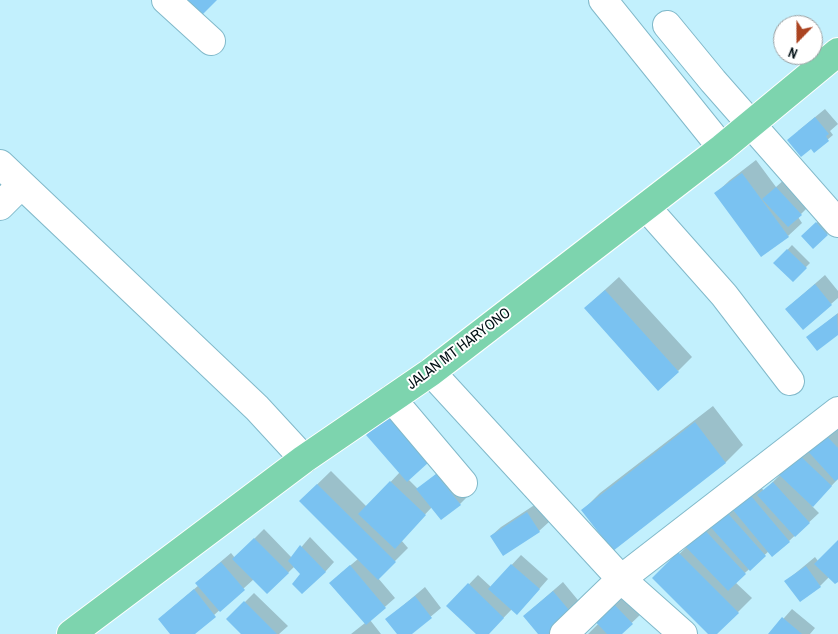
<!DOCTYPE html>
<html>
<head>
<meta charset="utf-8">
<style>
	body { margin:0 }
	#map { position:relative; width:838px; height:634px; overflow:hidden; background:#c2f0fd; font-family:"Archivo Narrow",sans-serif }
	canvas { display:block }
	.north { position:absolute; left:773px; top:15px; width:50px; height:50px; box-sizing:border-box; background:#fff; border:1px solid #999fa1; border-radius:50%; rotate:202deg; font-size:14px; font-weight:700; line-height:20px; text-align:center; color:#000f14 }
	.north::after { content:''; display:block; margin:auto; width:18px; height:22px; background:#ab4421; clip-path:polygon(50% 0,100% 100%,50% 72%,0 100%) }
</style>
</head>
<body>
<div id="map">
<canvas width="838" height="634"></canvas>
<div class="north">N</div>
</div>
<script>
const ctx = document.querySelector('canvas').getContext('2d');
ctx.lineJoin = 'round';
function fill(path, color) { ctx.fillStyle = color; ctx.fill(path, 'evenodd'); }
const poly = rows => new Path2D(rows.map(r => 'M' + r).join(''));
function trace(path, color, width, dash) { ctx.strokeStyle = color; ctx.lineWidth = width; ctx.lineCap = dash ? 'butt' : 'round'; ctx.setLineDash(dash || []); ctx.stroke(path); }
function label(font, color, halo, rows, align = 'center') {
  ctx.font = font + ' "Archivo Narrow",sans-serif'; ctx.lineWidth = 4; ctx.setLineDash([]); ctx.textBaseline = 'middle'; ctx.strokeStyle = halo; ctx.fillStyle = color; for (const [text, x, y, turn = 0] of rows) {
    ctx.save(); ctx.translate(x, y); ctx.rotate((+turn || 0) * Math.PI / 180); ctx.textAlign = isNaN(turn) ? turn : align; if (halo) ctx.strokeText(text, 0, 0); ctx.fillText(text, 0, 0); ctx.restore();
  }
}
fill(poly([
	[825,109,838,124,830,131,833,135,814,151,798,131],
	[756,160,776,187,786,178,810,205,798,217,802,223,788,236,716,193,730,180],
	[821,219,831,230,813,247,802,236],
	[792,245,810,263,793,280,775,263],
	[825,275,838,291,838,298,803,328,786,309],
	[619,277,692,357,678,371,585,308],
	[838,313,838,334,817,349,808,337],
	[713,406,743,445,726,462,613,549,583,510,600,493],
	[398,407,408,479,418,489,446,466,469,495,460,504,432,507,401,540,408,548,378,578,395,598,370,620,381,634,351,634,365,623,340,574,358,559,300,501,331,471,367,507,400,472,368,435],
	[832,422,838,429,838,479,812,506,819,513,789,541,769,551,735,582,752,598,716,634,710,634,654,578,756,481,764,491],
	[536,504,549,522,539,531,491,536,501,527],
	[264,529,292,558,310,537,334,562,325,572,302,574,294,567,267,593,254,579,193,634,172,634,159,619,199,585,197,583,206,574,231,553,235,558],
	[838,542,838,580,829,577,820,586,786,581,815,557,818,561],
	[521,555,548,579,526,604,512,609,488,634,477,634,448,606,478,575,491,587],
	[563,582,582,605,550,634,540,634,524,616],
	[425,587,441,608,410,634,398,634,387,619],
	[618,589,641,614,620,634,588,634,599,623],
	[254,593,288,626,279,634,243,634,228,619],
	[792,609,815,628,810,634,770,634]
]), '#0003');
fill(poly([
	[179,0,217,0,198,19],
	[815,117,829,134,826,136,829,141,814,153,811,149,801,157,787,140],
	[742,173,789,237,761,257,714,193],
	[776,187,802,215,788,227,762,199],
	[816,222,828,235,813,249,801,236],
	[787,249,807,268,793,282,773,263],
	[815,284,832,305,803,330,785,309],
	[605,290,679,372,658,391,584,308],
	[837,314,838,335,817,351,806,337],
	[388,416,429,462,407,482,366,435],
	[695,422,726,463,613,551,581,510],
	[822,431,838,448,838,479,835,481,804,447],
	[795,451,832,486,813,507,775,471],
	[436,474,461,505,441,520,416,489],
	[390,481,426,515,395,549,358,514],
	[773,482,810,523,795,537,757,495],
	[317,484,396,562,378,580,299,501],
	[746,490,790,542,772,557,728,504],
	[723,508,766,556,750,571,707,523],
	[527,512,540,532,503,556,490,536],
	[700,525,746,574,728,591,682,543],
	[254,538,289,573,267,594,232,559],
	[838,540,838,582,835,584,814,564],
	[300,545,326,572,302,594,292,584,300,574,288,561],
	[678,552,739,613,717,634,708,634,652,578],
	[221,562,245,590,220,612,195,583],
	[511,564,540,589,517,615,488,589],
	[350,565,386,608,366,625,329,583],
	[806,566,821,587,800,602,784,581],
	[468,583,504,618,489,634,476,634,446,606],
	[194,589,216,617,195,634,170,634,158,619],
	[553,591,574,616,552,634,538,634,523,616],
	[415,596,432,618,412,634,397,634,385,619],
	[608,598,633,624,622,634,607,634,589,615],
	[244,601,277,634,241,634,226,619],
	[782,617,802,634,768,634]
]), '#7ac2f1');
const minor = poly([
	[166,0,211,41],
	[603,0,722,148],
	[667,25,713,81,838,223],
	[0,164,257,408,304,459],
	[0,206,21,185],
	[646,207,724,295,790,381],
	[431,372,621,579,683,634],
	[392,399,463,483],
	[564,634,621,579,838,411]
]);
const major = poly([
	[71,634,304,459,431,372,722,148,838,52]
]);
trace(minor, '#81b9ca', 30);
trace(major, '#fff', 30);
trace(minor, '#fff', 28);
trace(major, '#7dd4ae', 28);
label('15px', '#000f14', '#fff', [
	["JALAN MT HARYONO",459,349,-37]
]);
</script>
</body>
</html>
